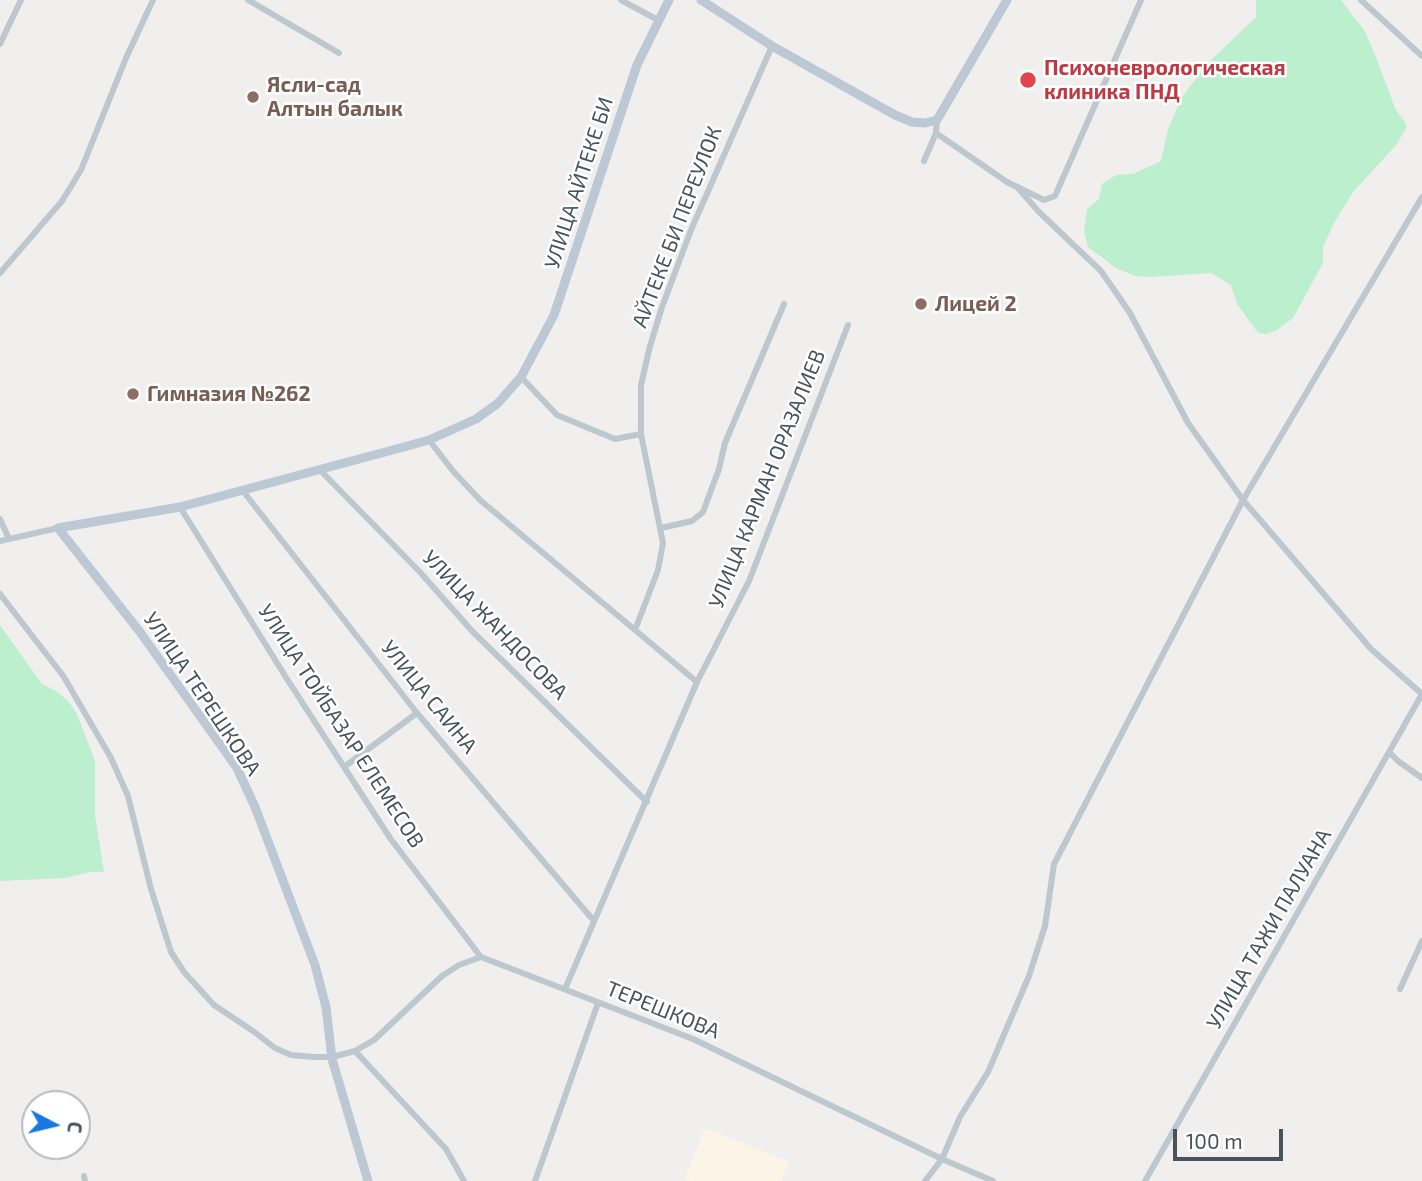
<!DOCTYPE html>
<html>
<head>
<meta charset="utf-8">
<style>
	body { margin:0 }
	#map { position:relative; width:1422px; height:1181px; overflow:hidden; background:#f1eeee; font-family:"Exo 2",sans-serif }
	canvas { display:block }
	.north { position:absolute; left:21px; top:1090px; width:70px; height:70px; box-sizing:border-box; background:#fff; border:2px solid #b5babe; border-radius:50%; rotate:97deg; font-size:19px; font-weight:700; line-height:28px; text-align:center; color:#46535c }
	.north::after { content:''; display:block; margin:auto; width:24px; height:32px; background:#1778e3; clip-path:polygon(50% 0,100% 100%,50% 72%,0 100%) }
	.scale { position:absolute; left:1173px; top:1129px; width:110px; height:32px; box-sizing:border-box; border:4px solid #46535c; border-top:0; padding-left:9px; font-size:21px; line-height:24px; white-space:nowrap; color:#46535c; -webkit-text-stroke:5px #fff; paint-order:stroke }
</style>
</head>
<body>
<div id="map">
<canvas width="1422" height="1181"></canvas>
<div class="north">С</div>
<div class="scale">100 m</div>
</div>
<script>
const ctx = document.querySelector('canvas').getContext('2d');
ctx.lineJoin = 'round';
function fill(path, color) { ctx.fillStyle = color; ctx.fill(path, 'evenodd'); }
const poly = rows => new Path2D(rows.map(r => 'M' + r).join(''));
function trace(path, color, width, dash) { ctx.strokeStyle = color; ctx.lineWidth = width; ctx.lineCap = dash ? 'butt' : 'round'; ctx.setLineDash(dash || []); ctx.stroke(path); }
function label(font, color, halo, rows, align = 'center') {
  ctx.font = font + ' "Exo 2",sans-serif'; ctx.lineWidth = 5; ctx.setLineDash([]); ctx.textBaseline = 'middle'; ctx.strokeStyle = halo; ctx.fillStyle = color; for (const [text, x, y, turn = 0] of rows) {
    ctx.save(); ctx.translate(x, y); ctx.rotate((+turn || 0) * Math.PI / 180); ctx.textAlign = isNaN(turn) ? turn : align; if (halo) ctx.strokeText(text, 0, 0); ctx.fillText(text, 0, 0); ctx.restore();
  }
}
fill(poly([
	[705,1128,789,1162,781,1181,690,1181,685,1179]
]), '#fcf5e7');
fill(poly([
	[1256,0,1341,0,1364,30,1372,47,1395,108,1407,126,1397,144,1353,192,1333,225,1323,247,1323,263,1293,318,1277,330,1267,334,1258,333,1237,304,1231,285,1211,273,1150,277,1135,276,1116,268,1088,247,1084,232,1087,209,1099,199,1102,184,1116,175,1133,174,1161,161,1168,129,1182,97,1206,65,1256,17],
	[0,625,42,684,56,691,68,701,76,712,95,761,95,816,104,872,91,872,65,878,0,881]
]), '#bcefce');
trace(poly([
	[248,0,339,53],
	[621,0,658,20],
	[1361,0,1422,56],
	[0,44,21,0],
	[936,133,1007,182,1044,200,1055,196,1141,0],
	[924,161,936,133,937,120],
	[1018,188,1039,212,1101,271,1130,313,1188,423,1243,500,1371,649,1422,694],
	[0,273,62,201,81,170,126,58,153,0],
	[521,377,557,415,615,439,641,434],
	[429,440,453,471,480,500,697,682],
	[320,470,419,571,472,631,647,802],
	[243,491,417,713,594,921],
	[180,507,287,679,390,838,481,957],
	[0,519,9,539],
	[661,528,692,521,703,512,719,469,725,443,784,304],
	[0,541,58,528],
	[0,594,64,677,111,758,128,796,151,889,171,952,184,972,214,1005,253,1031,275,1048,291,1055,314,1057,332,1057,355,1051,374,1040,442,976,459,965,481,957,693,1039,942,1159,993,1181],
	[635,630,658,570,663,543,641,434,641,385,650,346,662,307,691,230,772,46],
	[1390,753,1398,761,1422,778],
	[344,767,417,713],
	[565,989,697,682,749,581,848,325],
	[1400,989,1422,941],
	[355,1051,446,1149,464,1181],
	[84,1176,85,1181],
	[535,1181,598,1003],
	[925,1181,942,1159,960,1117,988,1072,1029,976,1045,926,1054,864,1243,500,1422,197],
	[1145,1181,1422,694]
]), '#bcc7ce', 6);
trace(poly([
	[701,0,772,46,895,115,912,122,925,123,937,120,1007,0],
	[368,1181,332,1059,326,1007,315,965,255,807,237,768,140,632,58,528,180,507,400,448,429,440,476,419,497,404,521,377,554,315,637,65,669,0]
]), '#bcc8d3', 9);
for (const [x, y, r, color] of [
	[1028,80,9,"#e0444e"],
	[253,97,7,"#8d6e63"],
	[921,304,7,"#8d6e63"],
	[133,394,7,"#8d6e63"]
]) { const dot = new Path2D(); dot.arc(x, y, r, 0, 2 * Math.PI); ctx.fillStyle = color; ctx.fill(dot); trace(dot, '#fff', 2.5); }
label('bold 21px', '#be3a42', '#fff', [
	["Психоневрологическая",1044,68],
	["клиника ПНД",1044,92]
], 'left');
label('bold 21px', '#785e54', '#fff', [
	["Ясли-сад",267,85],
	["Алтын балык",267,109],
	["Лицей 2",935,304],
	["Гимназия №262",147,394]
], 'left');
label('21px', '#46535c', '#fff', [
	["УЛИЦА АЙТЕКЕ БИ",579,183,-72],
	["АЙТЕКЕ БИ ПЕРЕУЛОК",677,227,-69],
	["УЛИЦА КАРМАН ОРАЗАЛИЕВ",767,479,-68],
	["УЛИЦА ЖАНДОСОВА",495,625,46],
	["УЛИЦА ТЕРЕШКОВА",202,694,56],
	["УЛИЦА САИНА",429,697,51],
	["УЛИЦА ТОЙБАЗАР ЕЛЕМЕСОВ",341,726,57],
	["УЛИЦА ТАЖИ ПАЛУАНА",1269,929,-60],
	["ТЕРЕШКОВА",663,1010,22]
]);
</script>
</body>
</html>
